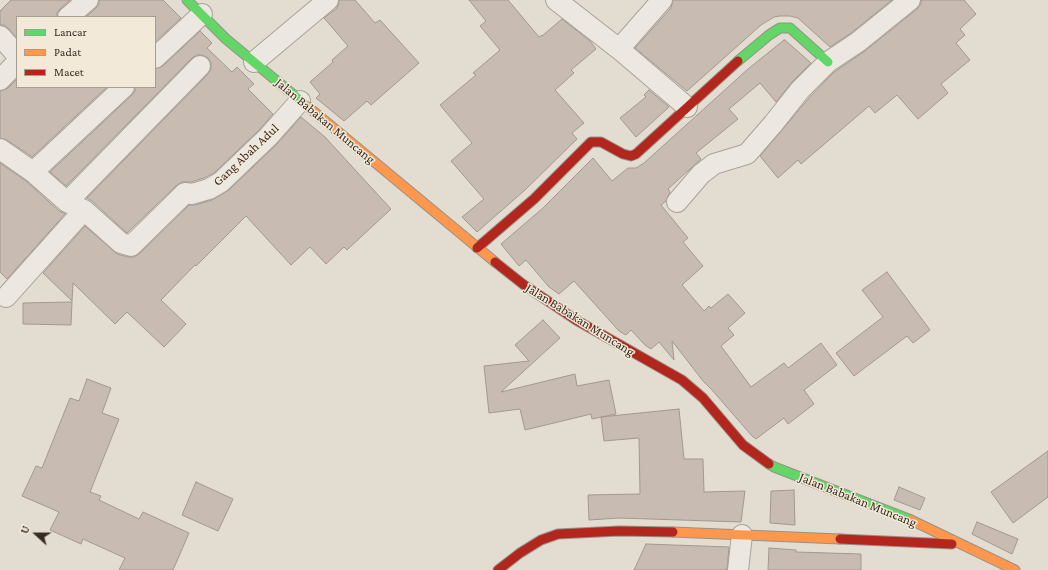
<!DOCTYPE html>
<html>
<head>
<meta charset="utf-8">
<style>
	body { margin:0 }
	#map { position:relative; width:1048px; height:570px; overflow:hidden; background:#e3dcd1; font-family:"Crimson Pro",serif }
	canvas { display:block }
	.legend { position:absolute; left:16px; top:16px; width:140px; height:72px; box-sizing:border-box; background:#f3e9d8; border:1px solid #a89d8f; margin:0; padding:5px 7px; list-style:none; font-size:12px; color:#372b21 }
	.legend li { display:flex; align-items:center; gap:8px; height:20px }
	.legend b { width:20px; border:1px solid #a89d8f }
	.north { position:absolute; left:16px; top:514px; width:40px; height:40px; -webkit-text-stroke:3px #f3e9d8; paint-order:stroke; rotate:291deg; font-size:11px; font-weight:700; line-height:16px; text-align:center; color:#372b21 }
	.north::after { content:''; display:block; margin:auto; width:14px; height:18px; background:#372b21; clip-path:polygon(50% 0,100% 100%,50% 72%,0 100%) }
</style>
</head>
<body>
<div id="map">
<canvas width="1048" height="570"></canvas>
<ul class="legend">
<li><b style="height:5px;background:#63d668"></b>Lancar</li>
<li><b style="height:5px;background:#ff974d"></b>Padat</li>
<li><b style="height:5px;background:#b3261e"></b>Macet</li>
</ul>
<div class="north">U</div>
</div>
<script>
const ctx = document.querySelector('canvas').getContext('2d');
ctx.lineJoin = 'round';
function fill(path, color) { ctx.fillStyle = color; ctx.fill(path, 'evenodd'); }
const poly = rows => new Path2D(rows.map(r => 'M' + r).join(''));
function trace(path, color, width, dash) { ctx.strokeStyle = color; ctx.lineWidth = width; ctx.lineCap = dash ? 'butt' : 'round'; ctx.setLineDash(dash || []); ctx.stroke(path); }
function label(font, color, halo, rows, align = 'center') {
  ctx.font = font + ' "Crimson Pro",serif'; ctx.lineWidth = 3; ctx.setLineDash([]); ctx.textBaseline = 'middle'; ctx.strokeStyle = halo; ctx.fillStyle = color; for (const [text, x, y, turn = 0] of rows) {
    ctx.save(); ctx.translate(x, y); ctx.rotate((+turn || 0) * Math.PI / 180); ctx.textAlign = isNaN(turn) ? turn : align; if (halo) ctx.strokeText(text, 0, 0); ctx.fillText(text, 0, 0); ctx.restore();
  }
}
const building = poly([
	[11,0,70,0,60,9,57,13,57,17,17,17,17,38,8,28,4,25,0,25,0,11,11,0],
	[99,0,163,0,181,18,155,42,155,17,86,17,96,8,99,4,99,0],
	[339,0,355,0,375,23,380,20,419,63,371,105,367,101,344,121,316,98,320,94,310,82,333,62,332,60,348,46,324,18,336,9,339,4,339,0],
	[469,0,508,0,539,37,542,35,542,36,562,19,590,41,596,49,571,70,574,73,555,90,584,123,572,133,577,139,525,190,477,232,462,217,484,199,451,161,472,143,440,105,476,75,473,73,500,50,480,26,486,21,469,0],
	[673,0,892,0,851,33,830,47,798,18,790,16,780,16,774,17,761,25,687,91,635,48,671,8,673,0],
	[921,0,964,0,976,14,960,29,965,35,956,43,970,60,941,84,948,93,918,119,897,95,875,113,869,106,801,164,798,160,778,178,760,156,809,98,833,73,865,51,917,9,921,4,921,0],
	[200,31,212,43,207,48,232,72,237,67,254,84,248,89,273,114,260,129,214,173,204,178,191,182,182,182,177,185,127,233,92,201,87,198,208,74,211,69,211,63,208,58,202,55,197,55,192,58,66,186,50,172,132,95,135,91,135,87,155,87,155,69,163,66,200,31],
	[784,40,785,40,811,63,792,82,776,102,760,83,729,109,738,119,696,153,701,159,668,189,670,192,666,201,661,205,688,238,683,242,703,266,682,285,704,311,709,306,711,308,728,294,745,313,728,328,734,335,721,346,751,387,784,363,788,368,821,343,837,365,804,390,814,404,788,424,784,418,756,439,752,436,712,390,703,381,672,341,674,360,659,342,651,349,645,345,631,330,626,335,619,331,574,281,559,294,549,287,526,260,519,266,501,244,543,208,593,158,612,181,628,168,636,168,644,163,748,69,784,40],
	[17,79,17,87,107,87,32,157,7,140,0,138,0,91,8,88,17,79],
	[649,90,669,107,636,137,620,118,646,97,644,95,649,90],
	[301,117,325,137,391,209,347,250,344,247,326,264,310,247,291,265,246,216,196,266,195,265,161,300,186,324,164,347,127,312,115,324,73,283,72,301,43,273,85,226,117,254,128,257,134,257,139,254,189,205,195,205,212,200,229,190,276,145,301,117],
	[0,163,26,181,59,211,65,214,7,279,0,272,0,163],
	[887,272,930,330,913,343,907,336,854,376,836,353,883,317,862,290,887,272],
	[72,302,71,325,23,324,23,303,72,302],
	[543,320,560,338,501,392,575,374,577,386,609,380,616,414,592,419,591,414,525,430,520,409,489,413,484,366,529,361,515,345,543,320],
	[87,379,111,388,102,413,119,419,90,492,101,496,99,500,139,519,143,512,189,533,173,570,119,570,125,558,83,539,81,544,50,530,59,512,22,496,36,466,42,468,70,398,79,401,87,379],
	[679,409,684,459,703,459,704,492,745,491,741,522,619,518,589,520,588,495,640,494,639,438,604,441,601,417,679,409],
	[1048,451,1048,497,1013,523,991,492,1048,451],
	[196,482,233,499,218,531,182,515,196,482],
	[899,487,925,498,920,510,894,500,899,487],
	[794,490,795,525,770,523,771,491,794,490],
	[977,522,1018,539,1012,554,972,534,977,522],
	[646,544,729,547,727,570,634,570,646,544],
	[769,548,796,550,796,552,861,554,861,570,768,570,769,548]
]);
fill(building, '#c7bbb2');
trace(building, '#a39890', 1);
const street = poly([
	[556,0,619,49,687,107],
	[68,17,88,0],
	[0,36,17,55],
	[619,49,662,0],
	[155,58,202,14],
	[254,62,328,0],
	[0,80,17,62],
	[0,149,33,172,67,202,84,210,121,243,131,246,185,193,192,194,209,189,221,182,268,137,300,101],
	[33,172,124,87],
	[67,202,200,66],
	[677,202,701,174,714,164,747,154,773,124,800,90,828,62,858,42,910,0],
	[6,297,84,210],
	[738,570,742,535]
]);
const fast = poly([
	[187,0,226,39,307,106],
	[738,61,769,35,780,28,790,28,828,62],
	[769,464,774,467,911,520]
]);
const slow = poly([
	[307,106,495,262],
	[911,520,1015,570],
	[673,532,840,539]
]);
const jam = poly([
	[477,248,534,199,591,142,601,142,623,154,631,156,636,154,738,61],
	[495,262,524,285,576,320,682,380,703,398,743,445,769,464],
	[840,539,952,544],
	[498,570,520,553,541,540,558,534,619,531,673,532]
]);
trace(street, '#a9a299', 22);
trace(fast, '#989189', 11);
trace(slow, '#989189', 11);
trace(jam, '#989189', 11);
trace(street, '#ece8e1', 20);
trace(fast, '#63d668', 9);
trace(slow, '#ff974d', 9);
trace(jam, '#b3261e', 9);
label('13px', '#372b21', '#f3e9d8', [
	["Jalan Babakan Muncang",325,121,40],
	["Gang Abah Adul",246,155,-43],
	["Jalan Babakan Muncang",580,320,32],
	["Jalan Babakan Muncang",858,500,22]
]);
</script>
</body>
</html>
